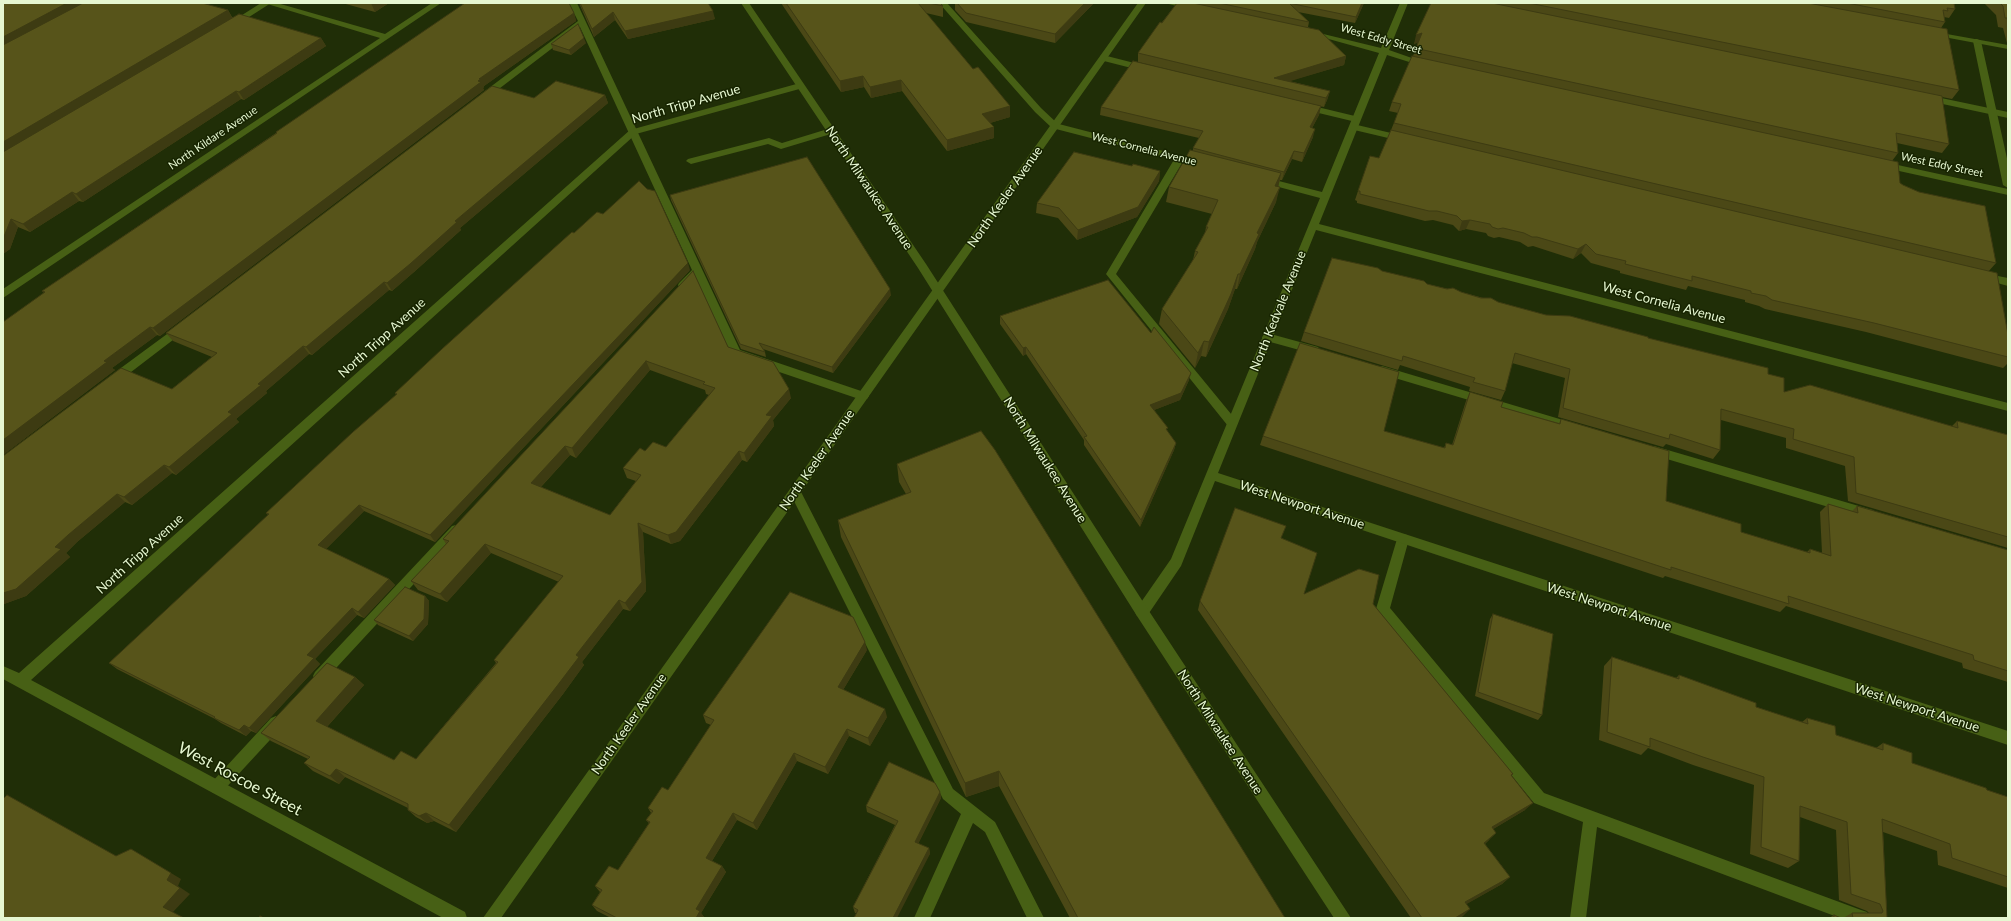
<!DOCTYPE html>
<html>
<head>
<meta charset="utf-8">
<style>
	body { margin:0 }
	#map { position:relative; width:2011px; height:921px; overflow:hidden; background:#202e07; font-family:Lato,sans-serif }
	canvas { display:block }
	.frame { position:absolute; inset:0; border:4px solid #e6f7d1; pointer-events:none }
</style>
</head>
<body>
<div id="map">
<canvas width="2011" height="921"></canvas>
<div class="frame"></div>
</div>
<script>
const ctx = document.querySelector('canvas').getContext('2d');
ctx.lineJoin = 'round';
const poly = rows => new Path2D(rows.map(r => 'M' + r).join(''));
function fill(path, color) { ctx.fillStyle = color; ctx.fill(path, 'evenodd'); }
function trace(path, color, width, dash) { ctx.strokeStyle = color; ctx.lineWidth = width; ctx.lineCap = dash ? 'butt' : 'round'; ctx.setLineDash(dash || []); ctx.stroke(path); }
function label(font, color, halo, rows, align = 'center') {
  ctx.font = font + ' Lato,sans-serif'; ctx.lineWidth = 3; ctx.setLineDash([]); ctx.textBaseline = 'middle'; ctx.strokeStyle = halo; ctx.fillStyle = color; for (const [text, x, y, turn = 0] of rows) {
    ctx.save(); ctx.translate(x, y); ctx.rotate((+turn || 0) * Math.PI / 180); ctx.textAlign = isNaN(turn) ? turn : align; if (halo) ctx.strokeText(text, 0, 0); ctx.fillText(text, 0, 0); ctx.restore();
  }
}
fill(poly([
	[261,3,271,3,235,26,228,24,261,3],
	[569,3,577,3,740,350,867,393,869,396,867,399,859,399,732,356,696,278,687,287,679,287,678,285,679,283,692,270,580,27,487,98,481,98,481,94,578,21,569,3],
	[939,3,947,3,1041,108,1058,124,1058,128,1052,128,1035,112,939,3],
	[1103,55,1150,67,1151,69,1147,72,1100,60,1100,56,1103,55],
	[1927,95,2008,112,2008,118,1924,100,1923,98,1927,95],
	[1305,104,1359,117,1360,119,1356,122,1302,109,1301,107,1305,104],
	[1353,124,1408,137,1410,139,1405,142,1350,129,1350,125,1353,124],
	[831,128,836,131,834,133,781,149,768,144,691,164,686,161,688,159,769,138,782,143,831,128],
	[1180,155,1185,158,1116,274,1236,420,1238,423,1236,426,1232,427,1228,426,1106,274,1175,158,1180,155],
	[1983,273,2008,278,2008,286,1979,278,1978,276,1979,274,1983,273],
	[182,323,186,324,187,327,186,330,118,382,110,382,108,379,110,376,182,323],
	[1267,333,1318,347,1320,350,1314,354,1263,340,1262,337,1267,333],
	[1382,366,1573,423,1577,424,1579,427,1577,430,1573,431,1378,373,1376,370,1382,366],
	[1654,446,1869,509,1873,510,1875,514,1873,518,1869,519,1650,454,1648,451,1650,448,1654,446],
	[795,486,799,488,953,789,995,822,1044,918,1027,918,985,832,973,823,930,918,914,918,961,814,943,799,789,491,791,488,795,486],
	[456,525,460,526,462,530,460,534,325,680,320,682,315,680,313,676,315,672,452,526,456,525],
	[1403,534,1407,535,1409,539,1390,608,1544,793,1861,910,1867,912,1869,918,1840,918,1597,827,1586,918,1570,918,1583,822,1534,803,1376,609,1397,539,1399,535,1403,534],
	[276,716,281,718,283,723,281,728,222,792,217,794,212,792,210,787,212,782,271,718,276,716]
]), '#476015');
fill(poly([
	[264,3,277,3,385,34,432,3,441,3,3,298,3,289,380,38,264,3],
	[1165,3,1180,3,1196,8,1192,10,1165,3],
	[1400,3,1408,3,1389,50,1429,64,1425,67,1387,55,1319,224,2008,403,2008,411,1316,230,1218,473,2008,731,2008,745,1215,481,1181,566,1147,616,1142,618,1137,616,1135,612,1137,608,1171,559,1320,198,1260,182,1258,180,1263,177,1322,192,1379,53,1307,33,1311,31,1381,48,1400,3],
	[1974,39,1977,39,1981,41,2008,163,2008,188,2003,185,1973,41,1974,39],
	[800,83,803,84,803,88,636,134,31,680,465,912,467,918,443,918,3,679,3,666,19,673,630,130,800,83],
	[1055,123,1202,161,1204,163,1199,166,1052,128,1050,126,1055,123],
	[1884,162,2008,189,2008,195,1881,167,1879,165,1884,162]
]), '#476015');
fill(poly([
	[1138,3,1146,3,501,918,483,918,1138,3],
	[1930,31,2008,45,2008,49,1933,35,1930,35,1930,31]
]), '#476015');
fill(poly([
	[741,3,749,3,926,264,1147,608,1351,918,1334,918,1137,616,918,268,741,3]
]), '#476015');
fill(poly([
	[3,3,228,10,232,17,321,38,326,46,244,100,241,99,83,202,79,201,30,232,18,227,10,249,3,254],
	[342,3,389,3,375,12],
	[579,3,708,3,715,19,628,39,615,20,594,37],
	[781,3,940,3,943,6,943,17,926,13,973,69,1010,106,1010,117,990,123,994,138,947,151,902,91,871,98,864,87,841,92],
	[955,3,1094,3,1055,43,966,22,955,10],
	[1177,3,1364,3,1355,23,1298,12,1309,22,1308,27,1346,56,1344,65,1289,81,1330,91,1327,100,1324,107,1138,62,1138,53],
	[1431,3,1954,3,1955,9,1949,18,1944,17,1945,22,1941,28,1959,90,1952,99,1942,97,1949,144,1942,153,1897,143,1898,153,1892,161,1900,183,1996,263,1988,272,2008,335,2008,363,2003,368,1866,332,1765,309,1759,306,1745,302,1745,300,1688,286,1686,290,1620,273,1620,271,1591,263,1581,253,1573,259,1533,246,1528,247,1520,242,1499,237,1494,238,1488,236,1486,233,1466,229,1459,231,1453,225,1433,220,1425,221,1357,203,1357,201,1355,200,1358,191,1379,158,1391,130,1398,113,1389,111,1392,102,1413,56,1418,42,1414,44],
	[1984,3,2008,3,2008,44,2007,43,2003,28,1998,27,1996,15],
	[574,13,576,21,484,86,484,87,483,88,484,90,160,336,157,335,112,368,115,370,3,455,44,293,42,291,276,133,276,132],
	[586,43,571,55,553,50,551,44],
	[605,95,608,103,460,228,461,230,414,272,392,291,389,290,312,355,309,354,266,391,267,393,236,419,239,422,176,475,172,473,132,505,125,502,77,542,66,553,70,557,26,596,4,604,3,603,3,456,172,389,212,357,173,341,166,333,534,98],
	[1321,106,1319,115,1312,128,1313,137,1302,162,1292,159,1282,180,1280,180,1278,187,1276,202,1257,242,1255,249,1237,289,1235,289,1228,309,1206,357,1201,356,1195,368,1159,324,1162,309,1193,260,1195,251,1205,233,1206,227,1212,214,1166,202,1169,187,1193,151,1193,148,1199,138,1100,115,1101,107],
	[1132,166,1160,171,1159,181,1137,217,1077,240,1058,218,1036,213,1037,203],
	[670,195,891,295,833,373,763,349,765,352,766,357,741,349,671,200],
	[690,270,435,542,364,511,326,549,389,579,395,585,364,618,357,615,315,659,320,664,256,733,251,731,246,736,221,723,215,719,117,669,109,663,268,515,266,513,396,395,395,393],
	[693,271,728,347,791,398,773,420,774,426,747,462,742,460,680,541,671,544,643,532,646,591,630,611,623,609,582,662,584,665,563,694,456,832,434,821,427,823,416,817,408,810,408,808,345,777,339,784,313,771,304,763,308,759,271,741,261,733,355,677,364,685,327,727,394,760,416,759,496,663,494,660,559,582,491,553,447,602,418,590,411,581,446,544,443,539],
	[650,370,705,390,706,394,709,395,666,447,645,451,623,468,627,478,636,481,610,515,541,487,570,455,576,458],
	[1382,271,1427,284,1461,292,1546,315,1648,338,1768,374,1784,392,1952,426,1957,421,2008,435,2008,548,1848,501,1845,466,1786,448,1786,438,1721,420,1720,450,1713,459,1666,444,1663,447,1558,417,1565,378,1512,363,1505,391,1501,400,1469,391,1470,387,1400,365,1398,370,1301,341,1304,332],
	[1000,316,1189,380,1180,400,1154,410,1168,432,1176,443,1174,450,1140,527,1084,445,1084,440,1026,354,1023,356,1000,324],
	[1470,392,1501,407,1559,423,1561,419,1666,501,1741,532,1807,552,1810,549,1822,553,1820,512,1828,504,1852,511,1857,506,2008,550,2008,682,1963,668,1962,663,1786,606,1780,612,1665,576,1663,578,1260,445,1263,436,1384,431,1444,448,1446,443,1452,445,1466,401],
	[897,464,1285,918,1070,918,999,786,966,797,841,537,838,520,906,494,899,482],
	[1282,538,1304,594,1373,604,1513,774,1511,776,1525,810,1493,829,1489,840,1485,844,1510,877,1502,884,1466,904,1463,916,1459,918,1411,918,1198,610,1200,601],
	[425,596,429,601,428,624,413,641,378,625,374,620],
	[1493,614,1542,715,1538,720,1475,696,1490,619],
	[867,650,843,690,887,717,870,746,849,736,828,774,797,761,757,830,737,820,712,861,722,866,726,872,701,913,704,917,703,918,611,918,597,911,592,905,600,892,595,886,618,870,649,823,646,820,651,813,648,808,668,790,711,725,706,723,703,715],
	[1612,657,1676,678,1679,675,1756,707,1802,722,1807,718,1836,735,1876,748,1883,743,1912,763,1987,790,2008,797,2008,888,1938,865,1937,851,1883,832,1887,918,1843,918,1852,913,1869,913,1867,911,1839,900,1836,830,1800,817,1799,861,1788,868,1750,854,1754,785,1693,765,1648,748,1641,755,1599,740,1604,666],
	[940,792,941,798,918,844,929,848,930,854,856,913,855,913,853,907,895,825,867,812,866,806],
	[1834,915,1841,918,1829,918]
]), '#4b4816');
fill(poly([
	[67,3,87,3,3,48,3,37],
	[371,3,389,3,375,12],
	[1085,3,1094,3,1055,43,1055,34],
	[1362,3,1364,3,1355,23,1356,17],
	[228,10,232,18,3,154,3,142],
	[713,11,715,19,628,39,625,31],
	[613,12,615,20,594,37,592,29],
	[574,13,576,21,484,86,484,87,483,88,484,90,160,336,153,328,478,81,479,79],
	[1422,33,1420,42,1414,44,1416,35],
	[321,38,326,46,244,100,239,92],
	[584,38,586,43,571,55,569,50],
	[1346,56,1344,65,1274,86,1274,78],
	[863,76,864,87,841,92,840,81],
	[901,80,902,91,871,98,870,87],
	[236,91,241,99,83,202,76,194],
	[1330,91,1327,100,1324,107,1326,98],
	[605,95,608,103,460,228,461,230,414,272,392,291,387,283,455,221],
	[1010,106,1010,117,983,125,982,114],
	[1321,106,1319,115,1308,136,1310,127],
	[994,127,994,138,947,151,947,140],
	[1315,129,1313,137,1302,162,1304,153],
	[1294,151,1292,159,1282,180,1284,172],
	[1160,171,1159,181,1137,217,1077,240,1078,230],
	[1281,173,1278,188,1275,186],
	[1280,187,1276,202,1257,242,1255,249,1237,289,1240,274,1257,233],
	[72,192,79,201,30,232,23,224],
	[11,219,18,227,10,249,3,254,3,239],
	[1470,220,1466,229,1459,231,1462,221],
	[1586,244,1581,253,1573,259,1578,249],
	[688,263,690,270,435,542,430,535],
	[1238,274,1235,289,1228,309,1206,357,1209,342],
	[384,282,389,290,312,355,306,347],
	[890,289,891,295,833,373,832,367],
	[150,327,157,335,112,368,115,370,3,455,3,440,104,361],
	[1204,341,1201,356,1195,368,1198,353],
	[303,346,309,354,266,391,267,393,236,419,239,422,176,475,169,467,258,384],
	[1026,347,1026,354,1023,356,1023,348],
	[646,361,650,370,576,458,572,448],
	[1191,373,1189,380,1180,400,1149,412,1150,405],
	[789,389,791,398,773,420,774,426,747,462,744,453,766,415],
	[1176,443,1174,450,1140,527,1141,520],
	[565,446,570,455,536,492,531,483],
	[739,451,742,460,680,541,671,544,668,535],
	[164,465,172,473,132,505,124,497],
	[117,494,125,502,77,542,66,553,70,557,26,596,4,604,3,603,3,593,68,535],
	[359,505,364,511,323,552,318,545],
	[638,523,643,532,646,591,630,611,625,603],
	[485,544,491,553,447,602,440,594],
	[389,579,395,585,364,618,358,612],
	[425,596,429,601,428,624,413,641,409,636],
	[619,600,623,609,582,662,584,665,563,694,456,832,449,825,576,655],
	[352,608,357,615,315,659,320,664,256,733,249,728,307,655],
	[865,642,867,650,840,695,838,687],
	[355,677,364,685,325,729,316,721],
	[885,709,887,717,870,746,868,738],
	[244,725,251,731,246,736,239,730],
	[847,729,849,736,828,774,825,767],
	[794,753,797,761,757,830,753,823],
	[336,769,345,777,339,784,330,776],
	[999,771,999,786,966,797,965,783],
	[940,792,941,798,916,848,915,842],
	[1533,803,1525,810,1485,834,1492,827],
	[426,813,434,821,427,823,419,816],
	[733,813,737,820,710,864,706,858],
	[1496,833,1489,840,1477,850,1484,843],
	[929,848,930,854,897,918,893,918],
	[131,849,181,879,178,886,190,894,173,912,163,907,167,880],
	[722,866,726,872,701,913,704,917,703,918,696,918,696,909],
	[1510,877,1502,884,1458,909,1465,902],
	[1470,909,1463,916,1459,918,1455,918]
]), '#3d3b12');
const building = poly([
	[3,3,67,3,3,37,3,3],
	[83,3,202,3,228,10,3,142,3,45,83,3],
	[465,3,569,3,574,13,479,79,481,79,478,81,481,82,153,328,150,327,104,361,107,362,3,440,3,322,45,292,42,291,277,133,276,132,465,3],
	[580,3,708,3,713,11,625,31,613,12,592,29,580,3],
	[786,3,918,3,973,69,978,67,1010,106,982,114,994,127,947,140,901,80,870,87,863,76,840,81,786,3],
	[929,3,940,3,943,6,929,3],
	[957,3,1085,3,1055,34,966,13,957,3],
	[1177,3,1193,3,1319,30,1346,56,1274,78,1330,91,1326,98,1138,53,1160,22,1162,23,1177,3],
	[1219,3,1362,3,1356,17,1289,3,1309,22,1219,3],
	[1431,3,1492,3,1942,96,1949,144,1896,133,1898,153,1419,49,1416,48,1422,33,1416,35,1431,3],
	[1529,3,1808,3,1947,29,1959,90,1529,3],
	[1847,3,1954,3,1955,9,1947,8,1948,11,1943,10,1945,22,1847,3],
	[2000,3,2008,3,2008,18,2005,18,2003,6,2000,3],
	[239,14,321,38,239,92,236,91,76,194,72,192,23,224,11,219,3,239,3,152,239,14],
	[578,24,584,38,569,50,551,44,578,24],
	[1412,56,1898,162,1900,183,1903,185,1919,192,1985,206,1996,263,1394,123,1401,104,1392,102,1412,56],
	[1133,61,1321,106,1310,127,1315,129,1304,153,1294,151,1284,172,1193,148,1203,131,1101,107,1133,61],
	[556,81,605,95,455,221,457,222,410,264,387,283,384,282,306,347,303,346,258,384,261,385,228,412,232,414,169,467,164,465,124,497,117,494,68,535,55,547,61,549,16,589,3,593,3,456,121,368,172,389,217,353,166,333,492,86,534,98,556,81],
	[1391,130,1997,273,2008,335,2008,357,1874,323,1772,300,1766,296,1751,293,1751,291,1692,276,1692,281,1625,264,1626,261,1596,254,1586,244,1578,249,1537,237,1532,237,1524,233,1503,228,1498,229,1492,227,1490,224,1470,220,1462,221,1457,216,1437,211,1429,211,1360,194,1360,191,1358,191,1370,156,1379,158,1391,130],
	[1190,150,1281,173,1275,186,1280,187,1257,233,1259,234,1240,274,1238,274,1231,294,1209,342,1204,341,1198,353,1162,309,1198,252,1195,251,1208,227,1206,227,1218,200,1169,187,1190,150],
	[1074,152,1132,166,1133,164,1160,171,1138,207,1078,230,1059,208,1037,203,1074,152],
	[807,157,890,289,832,367,759,343,765,352,740,344,670,195,807,157],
	[639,181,647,189,655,191,688,263,430,535,359,505,318,545,389,579,358,612,352,608,307,655,314,658,249,728,244,725,239,730,214,718,215,717,109,663,269,514,266,513,353,432,397,394,395,393,442,349,572,232,574,233,597,212,603,214,639,181],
	[1332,258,1378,268,1382,271,1424,281,1427,284,1447,289,1453,288,1461,292,1481,298,1491,298,1498,302,1546,315,1570,316,1648,337,1648,338,1768,368,1768,374,1784,378,1784,392,1810,385,1958,428,1957,421,2008,435,2008,537,1856,493,1854,457,1793,439,1794,429,1721,409,1720,450,1670,434,1669,439,1563,408,1570,369,1515,353,1505,391,1473,382,1475,378,1403,356,1402,361,1304,332,1332,258],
	[693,271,728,347,773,362,789,389,766,415,772,416,744,453,739,451,676,532,668,535,638,523,642,582,625,603,619,600,576,655,579,657,557,686,449,825,426,813,419,816,408,810,408,804,336,769,330,776,304,763,310,757,261,733,327,663,355,677,316,721,394,760,401,751,416,759,498,662,494,660,563,576,485,544,440,594,411,581,449,541,443,539,693,271],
	[646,361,705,382,703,384,715,388,666,447,653,442,645,451,640,448,623,468,641,475,610,515,531,483,565,446,572,448,646,361],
	[1108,280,1151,333,1154,327,1191,373,1181,393,1150,405,1168,428,1166,429,1176,443,1141,520,1084,437,1087,436,1026,347,1023,348,1000,316,1108,280],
	[1300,343,1399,372,1384,431,1445,448,1446,443,1453,445,1470,392,1503,402,1501,407,1560,424,1561,419,1669,451,1666,501,1741,524,1741,532,1810,553,1810,549,1831,556,1828,504,1858,513,1857,506,2008,550,2008,671,1974,660,1973,655,1788,596,1789,604,1671,567,1671,570,1263,436,1300,343],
	[981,431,995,450,1285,918,1078,918,999,771,965,783,838,520,911,492,897,464,981,431],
	[1235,508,1286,526,1281,538,1317,553,1304,594,1359,569,1379,575,1373,604,1513,774,1511,775,1533,803,1492,827,1496,833,1484,843,1510,877,1465,902,1470,909,1455,918,1422,918,1200,601,1235,508],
	[405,587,425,596,424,619,409,636,374,620,405,587],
	[790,592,853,617,865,642,838,687,885,709,868,738,847,729,825,767,794,753,753,823,733,813,706,858,722,866,696,909,700,911,696,918,617,918,592,905,602,890,595,886,609,866,618,870,650,822,646,820,653,811,648,808,662,787,668,790,714,720,703,715,790,592],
	[1493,614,1553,634,1542,715,1478,692,1493,614],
	[1612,657,1679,679,1679,675,1756,703,1756,707,1808,724,1807,718,1835,726,1836,735,1883,750,1883,743,1912,753,1912,763,1986,788,1987,790,2008,797,2008,877,1952,858,1950,844,1882,819,1887,918,1853,918,1852,913,1882,913,1883,911,1880,904,1851,894,1847,822,1800,806,1799,861,1761,847,1764,777,1703,757,1650,738,1650,747,1607,732,1612,657],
	[889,762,935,783,940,792,915,842,929,848,893,918,854,918,858,910,853,907,898,821,866,806,889,762],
	[7,795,116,856,131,849,171,873,167,880,180,888,163,907,184,918,3,918,3,797,4,798,7,795],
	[1834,915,1841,918,1834,918,1834,915],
	[260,916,264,918,259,918,260,916]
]);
fill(building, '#57541a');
trace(building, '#3d3b12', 1);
label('11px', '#e6f7d1', '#172400', [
	["West Eddy Street",1381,39,16],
	["North Kildare Avenue",213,138,-34],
	["West Cornelia Avenue",1144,149,14],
	["West Eddy Street",1942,165,12]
]);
label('13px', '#e6f7d1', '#172400', [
	["North Tripp Avenue",686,104,-16],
	["North Milwaukee Avenue",869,188,56],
	["North Keeler Avenue",1005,197,-55],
	["West Cornelia Avenue",1664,303,15],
	["North Kedvale Avenue",1278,311,-68],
	["North Tripp Avenue",382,338,-42],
	["North Keeler Avenue",817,460,-55],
	["North Milwaukee Avenue",1045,460,58],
	["West Newport Avenue",1302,505,18],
	["North Tripp Avenue",140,554,-42],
	["West Newport Avenue",1609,607,18],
	["West Newport Avenue",1917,708,18],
	["North Keeler Avenue",629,724,-55],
	["North Milwaukee Avenue",1220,732,57]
]);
label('16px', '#e6f7d1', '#172400', [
	["West Roscoe Street",240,779,28]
]);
</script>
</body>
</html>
